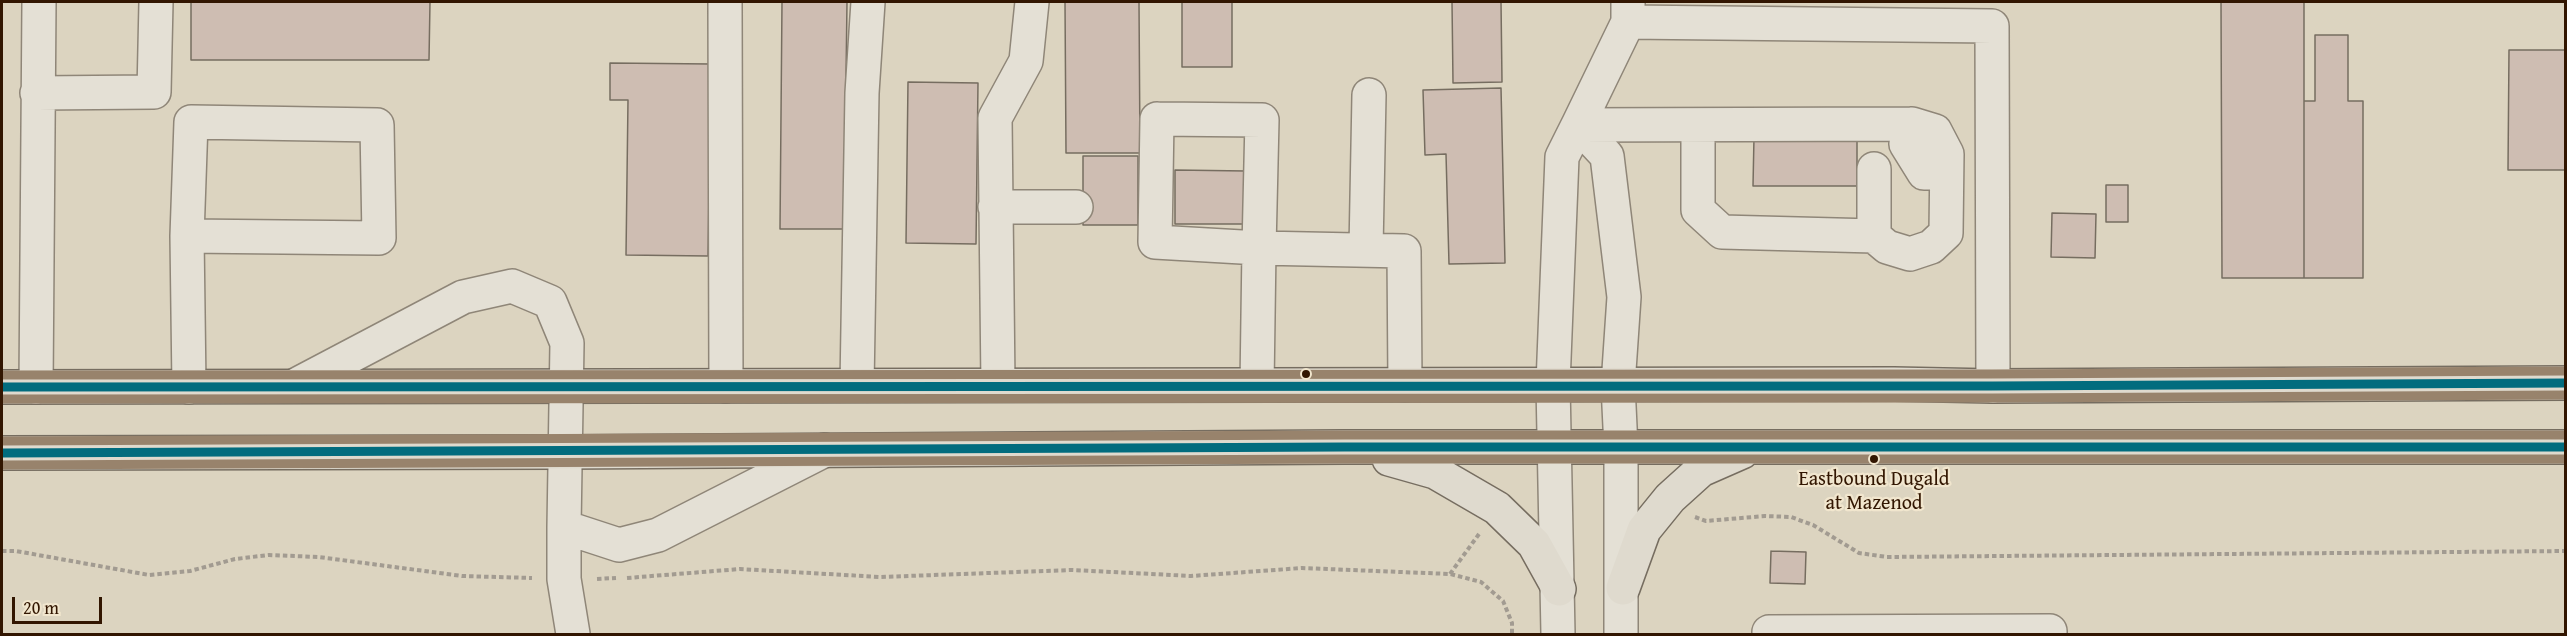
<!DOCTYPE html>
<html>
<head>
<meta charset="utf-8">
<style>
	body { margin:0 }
	#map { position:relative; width:2567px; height:636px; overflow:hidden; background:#dcd4c0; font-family:"Gentium Book Plus",serif }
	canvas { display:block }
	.frame { position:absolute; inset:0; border:3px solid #321601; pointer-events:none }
	.scale { position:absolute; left:12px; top:597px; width:90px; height:27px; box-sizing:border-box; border:3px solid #321601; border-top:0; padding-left:8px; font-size:18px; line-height:21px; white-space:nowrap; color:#321601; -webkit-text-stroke:4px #f1e6ce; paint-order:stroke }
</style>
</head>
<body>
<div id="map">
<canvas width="2567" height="636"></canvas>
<div class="frame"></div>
<div class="scale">20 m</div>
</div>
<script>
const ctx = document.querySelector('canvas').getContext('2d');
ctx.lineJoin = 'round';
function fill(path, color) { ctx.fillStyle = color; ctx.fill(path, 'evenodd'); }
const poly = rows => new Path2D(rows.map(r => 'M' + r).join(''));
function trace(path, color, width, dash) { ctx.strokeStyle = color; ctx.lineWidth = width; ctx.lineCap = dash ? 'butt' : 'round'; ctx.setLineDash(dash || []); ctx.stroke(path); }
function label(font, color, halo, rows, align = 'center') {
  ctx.font = font + ' "Gentium Book Plus",serif'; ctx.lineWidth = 4.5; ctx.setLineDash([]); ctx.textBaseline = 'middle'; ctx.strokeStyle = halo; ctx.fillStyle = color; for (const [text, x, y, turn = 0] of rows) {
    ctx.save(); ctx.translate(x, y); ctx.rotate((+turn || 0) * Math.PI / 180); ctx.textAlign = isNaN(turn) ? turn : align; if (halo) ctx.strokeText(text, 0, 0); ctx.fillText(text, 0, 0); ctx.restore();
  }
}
const building = poly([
	[191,2,430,2,429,60,191,60,191,2],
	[782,2,847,2,844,229,780,229,782,2],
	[1065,2,1139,2,1140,153,1066,153,1065,2],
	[1182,2,1232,2,1232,67,1182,67,1182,2],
	[1452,2,1501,2,1502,82,1453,83,1452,2],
	[2221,2,2304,2,2304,278,2222,278,2221,2],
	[2315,35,2348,35,2348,101,2363,101,2363,278,2304,278,2304,101,2315,101,2315,35],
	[2509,50,2566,50,2566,170,2508,170,2509,50],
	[610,63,711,64,708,256,626,255,628,100,610,100,610,63],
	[908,82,978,83,976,244,906,243,908,82],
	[1501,88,1505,263,1449,264,1446,154,1425,155,1423,90,1501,88],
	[1754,137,1857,137,1857,186,1753,186,1754,137],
	[1083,156,1138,156,1138,225,1083,225,1083,156],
	[1175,170,1246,171,1246,224,1175,224,1175,170],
	[2106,185,2128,185,2128,222,2106,222,2106,185],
	[2052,213,2096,214,2095,258,2051,257,2052,213],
	[1771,551,1806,552,1805,584,1770,583,1771,551]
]);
fill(building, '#cebdb2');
trace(building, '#766d60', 1.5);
const minor = poly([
	[725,2,726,386],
	[1628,2,1628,22,1578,125,1912,124,1935,131,1947,154,1946,233,1931,247,1910,254,1887,247,1874,236,1722,232,1698,210,1698,126],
	[1628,22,1992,26,1993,386],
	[37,93,154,92,156,2],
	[1157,119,1262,120,1259,248,1155,242,1157,119],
	[1912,124,1906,144,1924,173,1945,173],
	[1874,169,1874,236],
	[995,207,1076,207],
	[187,236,379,238,377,125,191,122,187,236,189,387],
	[1366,249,1369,95],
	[857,385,862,93,868,2],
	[998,385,995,118,1026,61,1032,2],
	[1257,385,1259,248,1404,251,1405,385],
	[294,386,463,297,512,286,550,302,567,343,564,527,619,545,658,535,825,450],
	[36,387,39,2],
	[564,527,564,579,573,634],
	[1558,634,1553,384,1562,157,1578,125,1607,156,1624,297,1618,385,1621,448,1621,634],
	[1769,634,1769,632,2050,631,2050,634]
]);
const major = poly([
	[2,387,1894,384,1993,386,2566,383],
	[2,453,564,452,1344,447,2566,447],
	[1389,459,1435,472,1497,508,1534,544,1559,589],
	[1623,588,1644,530,1670,498,1701,470,1742,452]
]);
trace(minor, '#8f8678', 36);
trace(major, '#766d60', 36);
trace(poly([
	[1695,517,1706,521,1765,516,1791,517,1813,525,1859,553,1887,557,2566,551],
	[2,551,16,551,149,575,190,571,235,559,269,555,319,557,462,576,532,578],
	[1450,574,1479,534],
	[627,578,740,569,880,577,1072,570,1191,576,1302,568,1450,574,1481,582,1503,601,1512,623,1512,634],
	[597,579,616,578]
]), '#a29b91', 4, [4.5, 3]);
trace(minor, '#e4e0d5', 33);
trace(major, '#dfdace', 33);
trace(poly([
	[2,387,1993,386,2566,383],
	[2,453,1344,447,2566,447]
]), '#026c7e', 9);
trace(poly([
	[2,399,1993,398,2566,395],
	[2,465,1344,459,2566,459]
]), '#98836c', 9);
trace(poly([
	[2,375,1993,374,2566,371],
	[2,441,1344,435,2566,435]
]), '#98836c', 9);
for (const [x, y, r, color] of [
	[1306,374,5,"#321601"],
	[1874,459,5,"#321601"]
]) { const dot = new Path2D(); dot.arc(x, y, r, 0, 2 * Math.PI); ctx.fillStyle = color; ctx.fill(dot); trace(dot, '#f1e6ce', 2); }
label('20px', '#321601', '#f1e6ce', [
	["Eastbound Dugald",1874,480],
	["at Mazenod",1874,504]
]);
</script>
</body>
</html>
